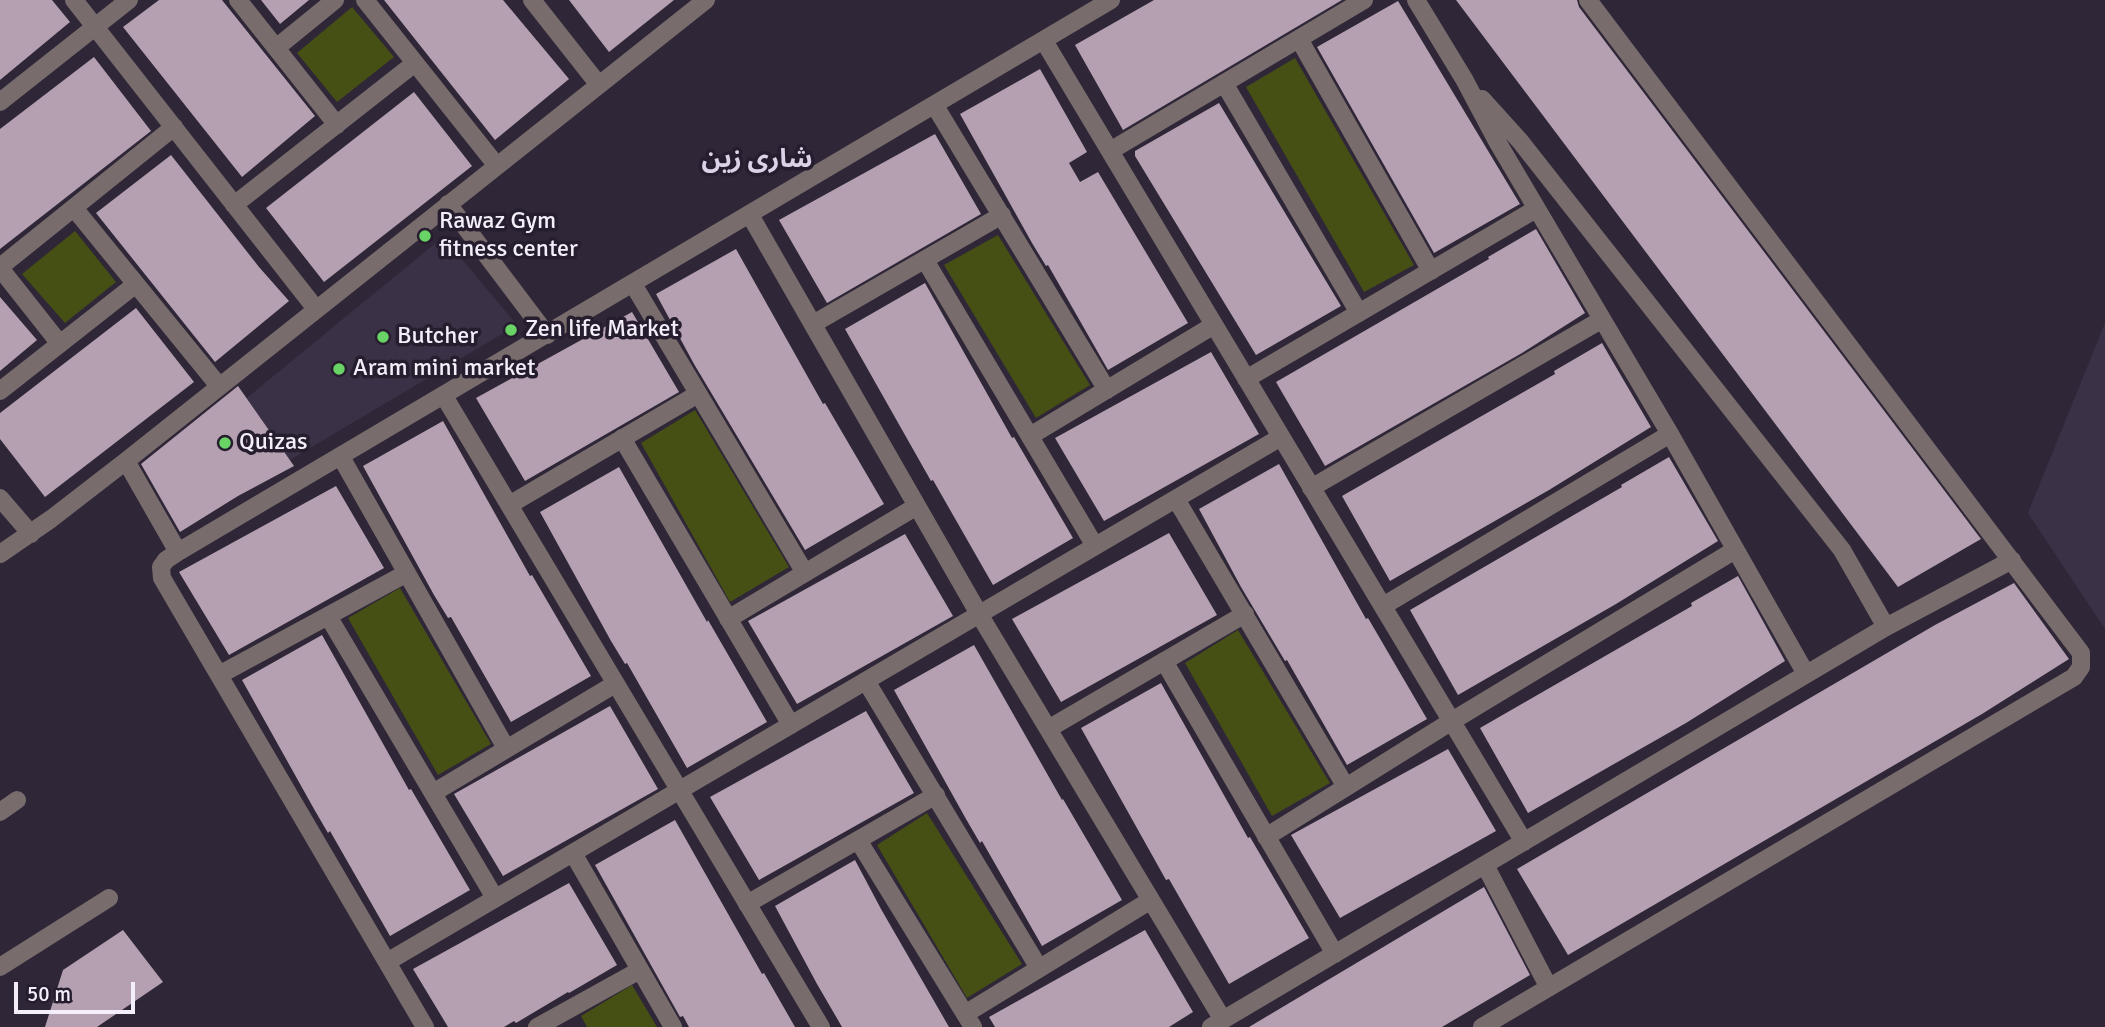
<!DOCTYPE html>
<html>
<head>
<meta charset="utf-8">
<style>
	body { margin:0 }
	#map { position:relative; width:2105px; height:1027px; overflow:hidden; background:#2f2738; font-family:Signika,sans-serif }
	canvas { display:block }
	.scale { position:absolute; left:14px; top:982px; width:121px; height:32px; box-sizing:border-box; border:4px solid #f3eef9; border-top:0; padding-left:9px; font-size:21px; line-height:24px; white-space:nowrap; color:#f3eef9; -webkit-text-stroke:5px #261e2e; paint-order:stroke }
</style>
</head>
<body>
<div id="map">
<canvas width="2105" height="1027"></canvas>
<div class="scale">50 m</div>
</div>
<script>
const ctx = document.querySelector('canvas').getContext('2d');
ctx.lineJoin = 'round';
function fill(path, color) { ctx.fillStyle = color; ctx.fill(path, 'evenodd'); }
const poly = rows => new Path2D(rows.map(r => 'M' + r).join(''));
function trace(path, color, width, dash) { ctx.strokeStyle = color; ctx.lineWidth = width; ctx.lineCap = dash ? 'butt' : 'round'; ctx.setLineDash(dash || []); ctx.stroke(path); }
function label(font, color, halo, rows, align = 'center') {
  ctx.font = font + ' Signika,"Noto Sans Arabic",sans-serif'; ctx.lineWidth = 7; ctx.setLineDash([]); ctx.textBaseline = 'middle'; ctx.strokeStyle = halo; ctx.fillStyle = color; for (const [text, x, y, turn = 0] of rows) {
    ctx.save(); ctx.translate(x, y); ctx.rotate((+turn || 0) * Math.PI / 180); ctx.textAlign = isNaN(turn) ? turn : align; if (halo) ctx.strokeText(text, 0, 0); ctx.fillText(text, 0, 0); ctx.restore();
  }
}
fill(poly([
	[443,237,517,325,290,460,243,401],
	[2105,323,2105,629,2028,513]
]), '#3b3147');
fill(poly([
	[352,7,394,57,337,102,297,53],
	[1295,58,1414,265,1364,292,1246,87],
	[75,231,116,282,65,323,22,274],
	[998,235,1090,385,1036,418,944,265],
	[695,410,789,567,730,602,641,443],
	[400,588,491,744,438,775,348,618],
	[1238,630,1330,783,1272,816,1185,663],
	[927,813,1022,964,967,998,877,845],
	[632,985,657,1027,587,1027,581,1016]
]), '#464f14');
fill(poly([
	[0,0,52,0,70,22,0,80],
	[159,0,222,0,315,116,242,177,123,27],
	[261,0,309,0,280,24],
	[384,0,503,0,569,79,495,140],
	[569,0,674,0,609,52],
	[1154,0,1342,0,1123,130,1075,45],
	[1456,0,1577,0,1579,7,1981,539,1898,587],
	[1398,1,1520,204,1434,253,1317,47],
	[94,57,151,131,0,249,0,129],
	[1040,69,1087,152,1069,163,1080,182,1098,172,1188,323,1108,370,1048,265,1046,266,1032,243,960,114],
	[414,92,472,166,324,282,266,208],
	[1219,103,1341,306,1256,355,1135,156,1135,151],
	[935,134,981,214,827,303,779,220],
	[171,155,259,267,289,301,215,362,96,213],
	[1536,229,1585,313,1522,353,1325,466,1276,382,1489,259,1488,257],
	[736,249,823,404,825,403,884,504,805,550,694,364,656,294],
	[925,283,1012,438,1014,437,1073,538,993,585,933,480,931,481,845,329],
	[0,297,37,340,0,371],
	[136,308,194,382,45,497,0,439,0,413],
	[632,312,679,392,525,481,476,398],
	[1602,343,1651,427,1549,490,1390,581,1342,496,1555,374,1554,371],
	[1211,352,1259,434,1104,521,1055,438],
	[238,386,294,466,238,496,180,532,141,464],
	[443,421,530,576,532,575,591,676,511,722,451,617,448,618,434,595,363,466],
	[1669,457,1718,541,1616,604,1458,695,1410,610,1622,487,1621,485],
	[1279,464,1366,619,1368,618,1427,719,1347,765,1287,660,1285,661,1241,587,1199,509],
	[619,467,707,622,708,620,767,722,687,768,627,663,625,664,611,641,540,512],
	[336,486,384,568,229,655,179,572],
	[1169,533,1217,615,1061,702,1012,619],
	[905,534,953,616,797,704,748,621],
	[1738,576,1785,661,1686,723,1528,813,1480,728,1692,606,1691,603],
	[2014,583,2069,659,1982,714,1568,955,1517,869,1935,625],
	[322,635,409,790,411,789,470,890,390,936,330,831,328,833,314,809,242,680],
	[974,645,1062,800,1063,799,1122,900,1042,946,982,841,980,843,966,819,894,690],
	[1161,683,1248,838,1250,837,1309,938,1229,984,1169,879,1166,880,1081,728],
	[610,706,658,789,503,876,454,794],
	[866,711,914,793,759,880,710,797],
	[1448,749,1496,831,1340,918,1291,835],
	[675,820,762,974,764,973,795,1027,689,1027,683,1016,680,1017,595,865],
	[855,860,881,909,949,1027,842,1027,817,984,775,906],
	[569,883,617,965,569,993,568,992,516,1023,514,1021,504,1027,448,1027,413,969],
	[1484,887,1530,975,1442,1027,1249,1027],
	[123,930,163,982,97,1027,45,1027,63,970],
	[1145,930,1193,1012,1169,1027,995,1027,989,1017]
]), '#b4a0b0');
trace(poly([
	[74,0,316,309],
	[238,0,337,125],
	[365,0,497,166],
	[532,0,599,85],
	[1416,0,1464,79,1498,143,1670,434,1806,674],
	[1299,39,1431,271],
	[1044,41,1524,842],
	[276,48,335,0],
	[1224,83,1359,313],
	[1482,99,1520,141,1842,550,1886,627],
	[0,102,129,0],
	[935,106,1107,390],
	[1110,151,1364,0],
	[448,204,547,335],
	[234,205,415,63],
	[74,208,219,386],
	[750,215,979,614,1223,1020],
	[925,260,1095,546],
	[0,267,174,127],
	[0,268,60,344],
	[633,284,805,573],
	[813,324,1002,215],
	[1246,379,1536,209],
	[0,391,136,284],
	[444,396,821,1027],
	[1030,436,1214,325],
	[622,438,791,725],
	[341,457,506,748],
	[126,461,178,552],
	[1311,488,1601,320],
	[0,498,31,534],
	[1176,499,1346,787],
	[509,505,698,394],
	[0,554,51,519,126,461,706,0],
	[1383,606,1670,434],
	[328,616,495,898],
	[728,619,917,506],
	[1164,661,1335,954],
	[219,675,407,573],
	[866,681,1039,968],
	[1048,729,1245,614],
	[433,793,615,684],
	[0,812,17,800],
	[1266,837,1452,721,1735,550],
	[858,840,973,1027],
	[573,853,673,1027],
	[1485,865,1548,986],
	[747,904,936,795],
	[387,962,1281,437],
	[0,967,109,898],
	[965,1014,1151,900],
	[425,1027,162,578,161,567,166,560,178,552,1111,0],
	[537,1027,640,970],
	[1211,1027,1886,627,2012,560],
	[1482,1027,2074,677,2081,667,2081,653,1588,0]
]), '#786d6c', 18);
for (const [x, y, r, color] of [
	[425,236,7,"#69d465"],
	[511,330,7,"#69d465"],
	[383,337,7,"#69d465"],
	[339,369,7,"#69d465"],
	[225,443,7,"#69d465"]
]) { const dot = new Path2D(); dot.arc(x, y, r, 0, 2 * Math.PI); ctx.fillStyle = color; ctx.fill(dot); trace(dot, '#261e2e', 2.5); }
label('24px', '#f3eef9', '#261e2e', [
	["Rawaz Gym",439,222],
	["fitness center",439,250],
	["Zen life Market",525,330],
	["Butcher",397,337],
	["Aram mini market",353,369],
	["Quizas",239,443]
], 'left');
label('bold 26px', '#dcd2e8', '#261e2e', [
	["شاری زین",757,160]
]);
</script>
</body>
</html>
